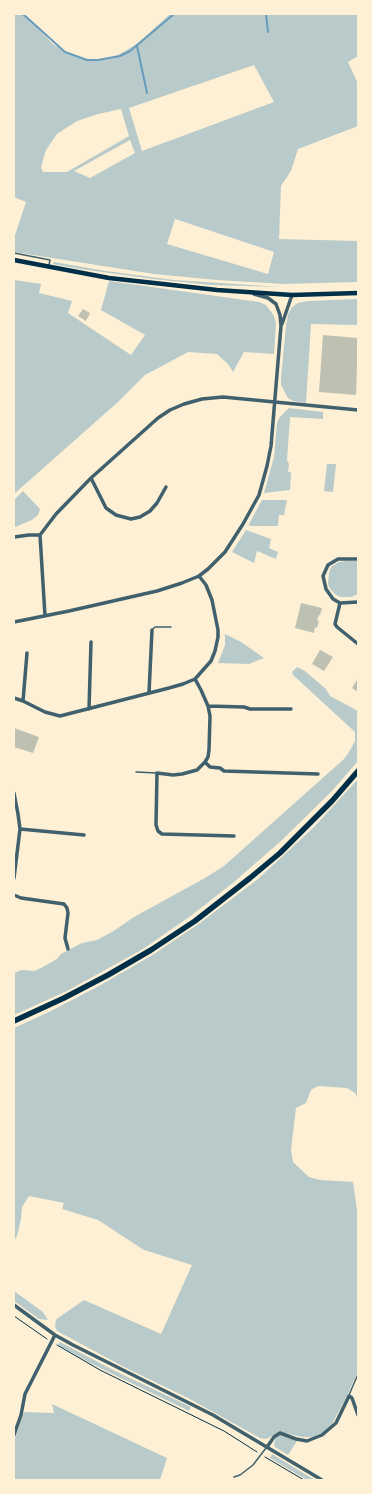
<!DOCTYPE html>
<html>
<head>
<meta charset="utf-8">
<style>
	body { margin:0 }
	#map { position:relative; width:372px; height:1494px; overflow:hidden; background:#fdf0d5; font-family:"Open Sans",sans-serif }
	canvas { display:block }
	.frame { position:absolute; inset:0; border:15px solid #fdf0d5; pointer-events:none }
</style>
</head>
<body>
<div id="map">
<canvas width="372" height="1494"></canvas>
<div class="frame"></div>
</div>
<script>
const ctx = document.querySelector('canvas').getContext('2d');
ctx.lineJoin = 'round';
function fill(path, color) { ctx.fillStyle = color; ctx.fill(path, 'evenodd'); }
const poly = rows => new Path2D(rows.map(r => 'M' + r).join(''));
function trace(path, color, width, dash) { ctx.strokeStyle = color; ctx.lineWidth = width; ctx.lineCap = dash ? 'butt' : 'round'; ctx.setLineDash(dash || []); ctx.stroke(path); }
fill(poly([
	[14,14,23,14,53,44,68,54,87,59,106,59,118,55,137,44,170,14,358,14,358,56,348,62,358,84,358,126,298,149,291,171,281,186,279,239,358,241,358,282,284,284,217,280,154,274,14,252,14,238,26,202,14,197],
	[254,65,274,102,142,151,129,108],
	[121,109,129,136,67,172,43,172,41,167,46,150,57,134,77,121,98,114],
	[130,140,135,153,90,178,74,171],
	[175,219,274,252,268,274,167,244],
	[54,262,106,271,174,280,282,287,211,285,153,279,80,269,53,264],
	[14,280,41,284,39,293,72,301,68,313,131,355,145,335,101,310,109,281,259,302,266,305,274,316,276,323,274,354,244,352,233,372,228,364,217,354,188,352,162,366,145,375,118,402,14,494],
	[358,299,358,325,311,324,306,403,293,401,288,398,281,385,281,378,286,326,288,314,292,307,298,303,307,301],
	[289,408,323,412,323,419,290,417,287,460,289,464,288,472,291,472,290,490,264,493,274,457,277,423,279,418],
	[327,464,336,464,333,492,324,491],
	[23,491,40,509,38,515,32,520,15,527,14,500],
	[262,500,287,500,284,515,279,515,278,526,250,526,249,524],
	[246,530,271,539,269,548,278,552,276,559,257,551,254,563,232,552],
	[346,561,358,561,358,594,351,597,341,597,336,595,330,589,328,584,329,573,331,567,339,562],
	[225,634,241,642,264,658,249,664,218,663,225,645],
	[297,667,305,671,326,689,330,696,358,711,358,761,332,791,281,841,234,882,192,915,143,949,69,990,14,1015,14,973,22,970,34,971,41,968,57,959,61,954,82,943,97,940,112,932,134,917,205,878,224,866,344,759,349,752,355,741,355,732,293,675,292,672],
	[358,779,358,1099,355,1093,347,1088,318,1086,311,1090,306,1103,296,1108,291,1150,293,1162,309,1177,320,1180,353,1182,358,1217,358,1371,346,1398,332,1424,322,1433,312,1437,302,1437,280,1432,266,1439,260,1438,188,1398,124,1367,57,1331,55,1326,56,1320,58,1318,84,1300,161,1334,192,1265,144,1250,98,1220,62,1209,64,1203,29,1196,22,1207,21,1219,17,1236,14,1241,14,1028,49,1012,97,987,151,956,200,923,258,879,314,827],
	[14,1291,43,1312,48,1320,39,1319,14,1301],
	[60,1342,115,1371,191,1407,189,1411,92,1364,58,1345],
	[52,1404,167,1458,160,1480,14,1480,14,1441,24,1412,54,1413],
	[280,1435,297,1441,288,1455,275,1447,274,1444,276,1438],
	[272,1454,300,1471,315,1480,307,1480,295,1473,270,1458]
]), '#b9caca');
trace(poly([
	[23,14,65,52,87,60,98,60,120,56,130,51,174,14],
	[266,14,268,32],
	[137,46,147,93]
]), '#669bbc', 2);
fill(poly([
	[83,309,90,313,86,321,78,316],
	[323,335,358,338,356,395,319,392],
	[301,603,322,608,321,612,320,615,319,615,317,620,319,621,317,628,315,627,314,633,295,628],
	[320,650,333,657,324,671,312,664],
	[358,678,358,692,352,688],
	[14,728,39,737,33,753,14,747]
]), '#bec0b2');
trace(poly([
	[14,1316,47,1339],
	[57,1345,100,1370,224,1431,257,1452],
	[265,1457,304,1480]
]), '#003049', 1);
trace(poly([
	[14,253,50,260,49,265],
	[153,629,155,627,171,627],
	[136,772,157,773],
	[349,1395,358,1374],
	[234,1477,240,1475,253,1465,266,1448]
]), '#3f606c', 1.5);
trace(poly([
	[282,324,292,295],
	[91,478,106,508,116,515,131,519,140,517,150,511,157,503,166,487],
	[40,535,45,616],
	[14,537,29,535,40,535,56,514,91,478,158,418,170,410,184,404,202,399,223,397,358,410],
	[358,559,338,559,328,565,323,576,326,589,333,599,340,603,358,602],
	[340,603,335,624,337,627,358,644],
	[14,622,69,611,157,591,182,583,199,576,208,569,225,552,243,524,259,495,267,466,271,446,281,326,280,315,276,304,268,298,254,294],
	[195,679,201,690,208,706,210,716,209,750,208,757,205,762,197,770,182,774,173,775,157,773,156,825,158,831,162,834,234,836],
	[149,693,152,630],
	[14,698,23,701,45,712,60,716,169,688,183,684,195,679,211,661,215,651,218,637,218,630,212,600,206,585,199,576],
	[23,701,27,653],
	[208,706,244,707,250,709,291,709],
	[89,709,91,642],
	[205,762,210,767,220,768,224,771,318,774],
	[14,793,18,814,20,829,14,878],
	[20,829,84,835],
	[14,895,21,898,64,904,67,908,68,913,65,938,68,949],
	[14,1305,55,1335,73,1345,213,1415,322,1480],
	[14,1435,21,1415,25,1394,55,1335],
	[267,1447,274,1437,280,1433,296,1439,307,1441,322,1435,336,1423,349,1396,352,1398,358,1415]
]), '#3f606c', 3.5);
trace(poly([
	[14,260,109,278,217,290,292,295,358,293]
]), '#003049', 4.5);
trace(poly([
	[14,1021,64,998,108,975,151,950,195,921,250,878,280,853,332,801,358,771]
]), '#003049', 5.5);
</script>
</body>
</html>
